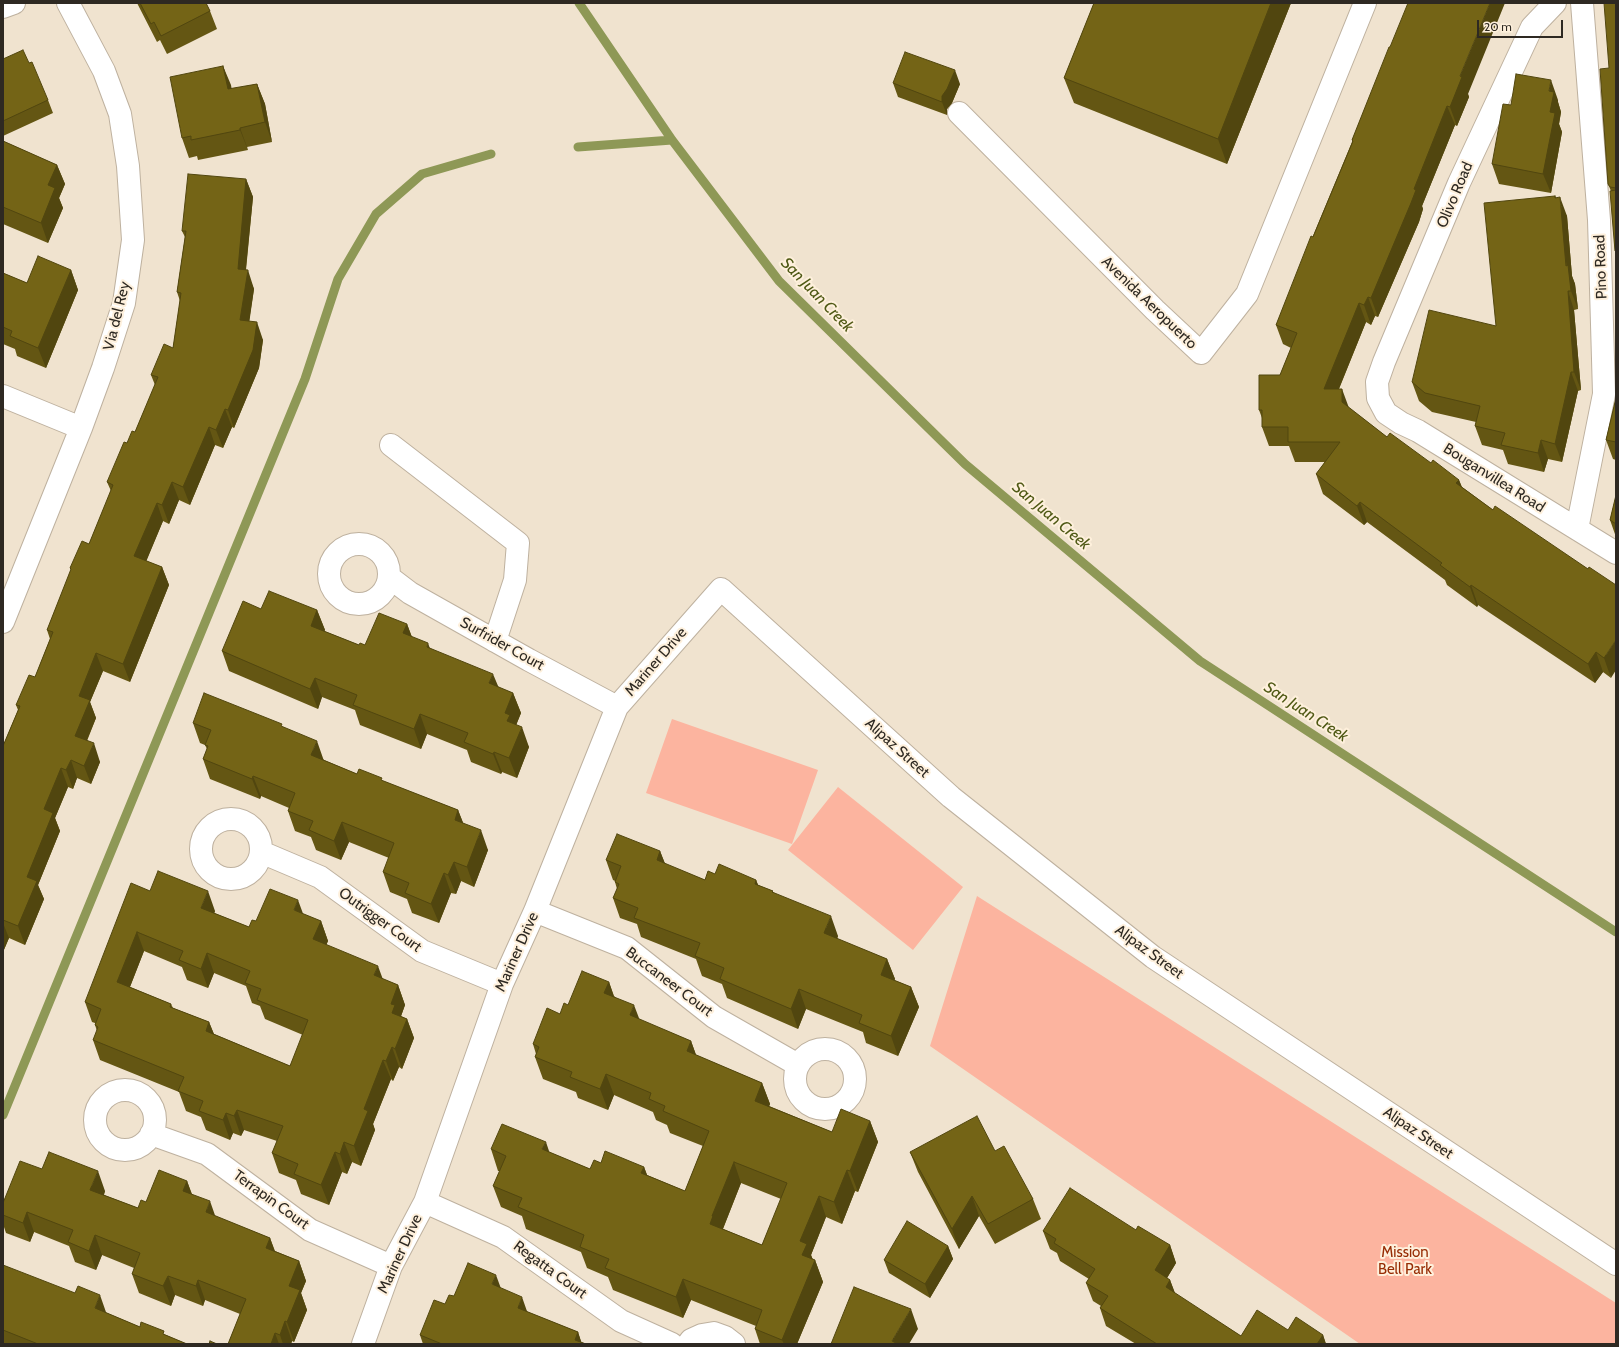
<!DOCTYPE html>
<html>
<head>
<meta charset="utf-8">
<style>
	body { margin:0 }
	#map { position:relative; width:1619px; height:1347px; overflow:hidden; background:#f0e3cf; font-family:Cabin,sans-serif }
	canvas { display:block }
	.frame { position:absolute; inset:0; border:4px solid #2e2922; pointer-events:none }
	.scale { position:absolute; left:1477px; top:20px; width:86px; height:18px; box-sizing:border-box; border:2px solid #2e2922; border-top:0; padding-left:5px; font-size:12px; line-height:14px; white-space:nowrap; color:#2e2922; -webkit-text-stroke:3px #fef0dc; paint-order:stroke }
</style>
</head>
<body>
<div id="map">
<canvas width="1619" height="1347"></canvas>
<div class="frame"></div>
<div class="scale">20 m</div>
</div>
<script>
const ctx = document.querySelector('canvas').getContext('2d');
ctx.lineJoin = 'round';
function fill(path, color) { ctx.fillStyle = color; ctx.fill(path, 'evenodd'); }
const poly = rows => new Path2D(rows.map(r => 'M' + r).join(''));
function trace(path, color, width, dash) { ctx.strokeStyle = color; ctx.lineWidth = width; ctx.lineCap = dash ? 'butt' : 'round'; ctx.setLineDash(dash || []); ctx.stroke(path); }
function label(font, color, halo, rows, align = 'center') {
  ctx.font = font + ' Cabin,sans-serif'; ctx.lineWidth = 4; ctx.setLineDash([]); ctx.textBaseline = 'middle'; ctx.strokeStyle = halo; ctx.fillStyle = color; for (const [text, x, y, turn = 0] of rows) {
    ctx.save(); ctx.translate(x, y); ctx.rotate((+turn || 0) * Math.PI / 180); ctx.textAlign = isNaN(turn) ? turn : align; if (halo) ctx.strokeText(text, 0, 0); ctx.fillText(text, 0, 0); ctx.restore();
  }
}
fill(poly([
	[672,719,818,770,792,844,646,793],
	[838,787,963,887,913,950,788,850],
	[977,896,1616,1303,1616,1344,1360,1344,930,1046]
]), '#fcb49f');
trace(poly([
	[579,3,672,140,779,281,965,464,1200,661,1616,932],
	[578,147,672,140],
	[3,1115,305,379,338,279,376,214,422,174,491,154]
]), '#8e9856', 9);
const minor = poly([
	[1555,3,1532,27,1459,183,1384,362,1377,382,1378,398,1386,413,1401,423,1418,431,1616,553],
	[3,7,14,3],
	[959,113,1155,310,1201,353,1247,294,1365,3],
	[3,396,81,428],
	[391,445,518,543,515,580,495,641],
	[1577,529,1604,394,1599,220,1582,3],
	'329 574a30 30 0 1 1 60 0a30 30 0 1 1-60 0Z',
	[389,577,410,593,529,660,617,707],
	[3,622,81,428,103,368,124,303,133,240,128,166,120,114,104,71,68,3],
	'201 849a30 30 0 1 1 60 0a30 30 0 1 1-60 0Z',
	[261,852,320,877,422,951,502,984],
	[535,911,627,948,714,1017,798,1065],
	'795 1079a30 30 0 1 1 60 0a30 30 0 1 1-60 0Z',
	'95 1120a30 30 0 1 1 60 0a30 30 0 1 1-60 0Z',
	[151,1134,207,1154,310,1230,391,1266],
	[425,1202,503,1237,621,1321,672,1344],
	[363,1344,391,1266,425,1202,502,984,535,911,617,707,721,589,951,797,1153,957,1616,1264],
	[688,1344,691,1340,702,1335,714,1333,725,1337,734,1344]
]);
trace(minor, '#beb19f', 24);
trace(minor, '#fff', 22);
fill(poly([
	[137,3,206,3,210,11,217,29,167,54,160,40,157,42],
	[1094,3,1291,3,1227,164,1074,103,1064,78],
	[1616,3,1616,255,1615,251,1611,191,1608,184,1609,68],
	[1390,47,1468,94,1469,97,1457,126,1455,125,1422,206,1423,209,1419,222,1378,317,1375,316,1371,325,1366,322,1339,389,1348,407,1387,437,1459,480,1462,487,1493,510,1588,569,1611,678,1603,672,1595,683,1478,605,1477,607,1447,585,1445,580,1367,522,1364,525,1323,494,1316,474,1325,462,1295,462,1289,446,1269,446,1262,427,1262,418,1259,410,1280,375,1291,348,1283,344,1276,325,1352,142,1352,140],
	[3,59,48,100,53,113,3,136],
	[223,66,231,89,257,84,265,104,272,142,247,147,248,150,198,160,197,156,189,158,182,138],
	[893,83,960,84,952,103,947,109,947,115,898,97],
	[1558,100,1558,102,1561,112,1559,124,1562,132,1551,193,1499,184,1492,164,1511,105],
	[3,141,57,165,65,184,59,198,63,208,48,243,3,224],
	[246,179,253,197,246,270,254,289,249,321,263,340,259,368,234,428,232,427,223,448,215,445,190,505,179,500,169,524,163,521,146,561,162,567,169,585,130,682,103,671,90,702,96,718,87,741,100,762,91,784,77,778,73,789,68,787,55,818,60,831,38,885,44,899,25,945,9,938,3,952,3,746,18,710,16,705,35,677,50,639,47,630,71,570,70,568,89,544,111,491,107,482,127,443,135,432,155,385,151,375,173,348,180,301,177,292,185,237,182,231],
	[1555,196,1567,216,1572,276,1575,284,1578,309,1574,310,1581,390,1578,391,1562,462,1548,459,1544,472,1508,464,1503,450,1482,445,1475,426,1476,422,1432,412,1419,401,1412,382,1496,326],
	[71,270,78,290,46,368,17,356,15,349,3,344,3,273,27,283],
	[1616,398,1616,460,1613,459,1606,440],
	[1616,495,1616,537,1610,520],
	[261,609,317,610,325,630,324,631,359,645,365,645,407,624,412,637,430,648,498,687,513,693,521,713,516,725,529,747,517,778,502,772,501,774,471,762,467,750,427,734,421,749,360,725,355,710,322,697,318,709,229,671,222,651],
	[193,723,283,727,324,760,357,774,383,781,458,810,463,823,488,850,474,887,461,881,456,894,451,893,439,923,412,913,407,899,390,892,383,872,389,858,349,842,341,860,316,850,311,837,295,831,288,811,289,808,261,796,260,799,210,779,203,759,207,749,205,745,200,743],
	[660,851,665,864,705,880,715,874,756,880,758,885,773,891,773,892,838,936,837,939,887,959,895,979,894,980,911,987,919,1007,898,1056,866,1043,863,1032,806,1009,798,1029,727,998,722,984,702,976,696,959,641,937,637,924,620,918,613,898,617,889,615,882,615,881,613,880,606,860],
	[150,891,215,911,214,913,249,927,256,921,303,914,321,921,328,941,326,945,383,979,398,985,405,1005,401,1016,407,1019,414,1038,402,1069,399,1067,393,1081,391,1079,373,1124,375,1130,361,1166,352,1162,347,1174,342,1172,329,1205,301,1194,296,1180,279,1173,272,1153,277,1141,244,1130,241,1136,233,1133,230,1140,206,1130,201,1117,186,1111,179,1092,100,1060,93,1040,97,1031,95,1025,95,1023,92,1022,85,1002],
	[144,951,182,967,187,980,208,988,214,973,246,986,252,1003,260,1006,265,1019,303,1035,290,1066,214,1034,209,1022,173,1008,171,1004,130,987],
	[609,982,614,996,640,1020,691,1041,696,1055,762,1083,770,1104,769,1106,832,1132,870,1121,878,1142,858,1192,855,1191,842,1224,826,1217,811,1255,813,1260,815,1260,823,1282,797,1344,760,1344,755,1329,756,1326,691,1300,683,1318,613,1290,608,1277,587,1268,581,1252,526,1229,522,1216,501,1207,493,1186,500,1171,498,1171,491,1149,549,1152,590,1169,601,1163,644,1167,647,1175,685,1191,703,1146,670,1133,667,1125,656,1120,653,1112,614,1095,608,1110,578,1098,576,1092,543,1079,535,1057,536,1054,533,1044,568,1005],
	[741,1183,781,1199,762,1245,723,1229],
	[995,1151,1033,1199,1041,1219,995,1244,979,1216,959,1249,918,1172,910,1152],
	[42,1169,105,1191,104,1195,138,1208,146,1202,187,1181,192,1194,215,1216,270,1238,275,1251,299,1261,306,1281,301,1293,307,1310,294,1342,292,1341,291,1344,228,1344,240,1314,205,1300,203,1306,175,1295,171,1306,139,1293,132,1274,134,1268,102,1255,96,1270,75,1262,69,1246,34,1232,30,1242,6,1233,3,1224,3,1203],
	[1136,1230,1170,1245,1176,1263,1167,1278,1170,1280,1175,1294,1241,1336,1288,1330,1323,1335,1326,1344,1136,1344,1106,1326,1100,1308,1101,1306,1093,1301,1086,1283,1089,1279,1060,1261,1057,1253,1050,1249,1043,1231],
	[948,1246,953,1259,930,1298,889,1273,884,1260],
	[3,1265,107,1313,140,1327,166,1335,187,1344,3,1344],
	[500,1288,528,1312,578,1332,581,1342,586,1344,423,1344,420,1335,454,1296]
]), '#645613');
fill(poly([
	[1271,3,1291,3,1227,164,1218,139],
	[1490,3,1505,3,1468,94,1469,97,1457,126,1450,107,1460,76],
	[223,66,231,85,235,109,228,89],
	[955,70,960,84,952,103,947,109,947,115,942,102,942,96],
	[1551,80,1558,100,1558,102,1561,112,1559,124,1562,132,1551,193,1543,174,1550,112,1549,91],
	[257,84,265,104,272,142,265,122],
	[1447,106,1455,125,1422,206,1423,209,1419,222,1378,317,1371,298],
	[240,128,247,147,248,150,240,130],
	[57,165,65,184,59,198,63,208,48,243,41,223,48,185],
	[246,179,253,197,244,287,238,269],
	[1555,196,1562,214,1560,197,1567,216,1572,276,1575,284,1578,309,1571,291],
	[71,270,78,290,46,368,38,348],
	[248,270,254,289,247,338,240,320],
	[1568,291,1574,310,1581,390,1574,372],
	[1368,297,1375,316,1371,325,1364,305],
	[1359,303,1366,322,1331,408,1324,389],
	[257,322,263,340,259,368,234,428,228,410],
	[1571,372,1578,391,1562,462,1555,444],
	[1342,389,1349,408,1342,402],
	[225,409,232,427,223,448,216,430],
	[209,427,215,445,190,505,183,487],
	[1541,440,1548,459,1544,472,1538,453],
	[1459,480,1466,499,1456,483],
	[172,482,179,500,169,524,162,505],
	[1360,502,1367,522,1364,525,1357,506],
	[157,503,163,521,141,574,134,556],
	[162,567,169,585,130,682,123,664],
	[1471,585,1478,605,1477,607,1470,587],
	[317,610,325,630,318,646,311,626],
	[407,624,414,643,403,633],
	[1616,640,1616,670,1611,678,1604,658],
	[428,643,435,663,427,647],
	[1596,652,1603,672,1595,683,1588,664],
	[96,653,103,671,90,702,96,718,81,754,75,736,79,696],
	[493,674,501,693,489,683],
	[315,678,322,697,318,709,310,689],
	[513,693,521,713,515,728,507,721,505,713],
	[420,714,427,734,421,749,414,729],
	[522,727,529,747,517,778,509,758],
	[317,741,324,761,311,755],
	[94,743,100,762,91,784,84,766],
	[494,752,502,772,501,774,493,754],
	[71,760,77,778,73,789,66,770],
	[61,768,68,787,55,818,60,831,38,885,44,899,25,945,18,926,27,877,44,809],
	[253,776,261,796,260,799,252,779],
	[458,810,466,830,455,820],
	[342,822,349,842,341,860,334,841],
	[481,830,488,850,474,887,467,867],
	[660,851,668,871,657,860],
	[454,862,461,881,456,894,448,875],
	[444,873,451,893,439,923,431,904],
	[756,880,764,899,755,884],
	[208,891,215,911,209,928,201,908],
	[298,900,305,919,294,910],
	[831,916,838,936,831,953,824,933],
	[321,921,328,941,320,959,313,939],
	[3,923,9,938,3,952],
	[137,932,144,951,124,1002,117,982],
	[207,953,214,973,208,988,201,969],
	[887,959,895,979,888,995,881,975],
	[378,966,385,985,374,975],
	[609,982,616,1003,604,993],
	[398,985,405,1005,400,1019,392,1013,391,1004],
	[911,987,919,1007,898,1056,891,1036],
	[799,989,806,1009,798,1029,791,1009],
	[634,1005,642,1026,630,1015],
	[407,1019,414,1038,402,1069,395,1049],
	[209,1022,217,1042,206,1031],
	[691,1041,699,1063,687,1051],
	[392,1047,399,1067,393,1081,386,1061],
	[383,1060,391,1079,373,1124,375,1130,361,1166,354,1146,364,1109],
	[606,1074,614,1095,608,1110,600,1089],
	[762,1083,770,1104,763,1122,755,1101],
	[237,1110,244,1130,241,1136,234,1116],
	[226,1113,233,1133,230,1140,223,1120],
	[870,1121,878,1142,858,1192,850,1171],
	[344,1142,352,1162,347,1174,340,1154],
	[546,1142,553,1163,542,1149],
	[335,1152,342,1172,329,1205,321,1185],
	[734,1162,741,1183,720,1236,710,1224,712,1216],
	[644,1167,652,1188,641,1173],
	[847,1170,855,1191,842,1224,834,1202],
	[98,1171,105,1191,98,1210,90,1190],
	[187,1181,194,1201,183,1191],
	[819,1196,826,1217,811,1255,814,1263,815,1260,823,1282,797,1344,784,1344,782,1340,802,1255,800,1241],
	[972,1196,979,1216,959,1249,952,1229],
	[210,1201,217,1221,206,1212],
	[27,1212,34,1232,30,1242,23,1223],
	[95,1235,102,1255,96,1270,89,1251],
	[270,1238,277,1258,266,1248],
	[1170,1245,1176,1263,1161,1288,1155,1270],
	[948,1246,953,1259,930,1298,925,1284],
	[299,1261,306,1281,301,1293,307,1310,294,1342,287,1322,289,1286],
	[496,1275,503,1294,492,1284],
	[168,1276,175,1295,171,1306,163,1286],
	[683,1279,691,1300,683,1318,676,1297],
	[198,1280,205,1300,203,1306,196,1286],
	[1170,1280,1177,1298,1166,1287],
	[100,1295,107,1315,95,1308],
	[522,1297,529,1317,518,1308],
	[911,1309,918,1329,909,1344,893,1344,892,1341],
	[285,1321,292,1341,291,1344,283,1344,280,1335],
	[578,1332,582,1344,575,1340],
	[275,1333,279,1344,271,1344],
	[1323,1335,1326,1344,1317,1344]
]), '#51460f');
const building = poly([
	[140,3,206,3,210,11,161,36,154,22,151,24,140,3],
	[1094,3,1271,3,1218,139,1064,78,1094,3],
	[1408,3,1490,3,1460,76,1462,77,1450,107,1447,106,1414,189,1416,190,1411,203,1371,298,1368,297,1364,305,1359,303,1324,389,1342,389,1342,402,1387,437,1390,433,1431,463,1433,460,1459,480,1456,483,1493,510,1495,506,1588,569,1589,567,1616,585,1616,640,1604,658,1596,652,1588,664,1471,585,1470,587,1440,565,1442,563,1360,502,1357,506,1316,474,1340,442,1288,442,1288,427,1262,427,1262,410,1259,410,1259,375,1280,375,1297,333,1276,325,1311,236,1313,237,1353,141,1352,140,1389,47,1390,47,1408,3],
	[1604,3,1616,3,1616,188,1610,187,1608,184,1600,69,1609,68,1604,3],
	[23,50,29,63,32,62,48,100,3,121,3,59,23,50],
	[905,52,955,70,947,89,942,96,942,102,893,83,905,52],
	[223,66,228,89,257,84,265,122,240,128,240,130,191,140,191,136,182,138,170,77,223,66],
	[1516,74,1551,80,1549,91,1554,92,1550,112,1555,113,1543,174,1492,164,1503,104,1511,105,1516,74],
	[3,141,57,165,48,185,55,188,41,223,3,207,3,141],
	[188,174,246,179,238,269,248,270,240,320,257,322,253,350,228,410,225,409,216,430,209,427,183,487,172,482,162,505,157,503,134,556,162,567,123,664,96,653,79,696,90,700,75,736,94,743,84,766,71,760,66,770,61,768,44,809,53,813,27,877,37,881,18,926,3,920,3,746,20,706,16,705,29,675,35,677,53,632,47,630,71,569,70,568,82,541,89,544,113,485,107,482,124,442,127,443,132,431,135,432,158,377,151,375,164,344,173,348,181,293,177,292,186,231,182,231,188,174],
	[1616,190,1616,251,1615,251,1610,191,1616,190],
	[1555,196,1555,198,1560,197,1566,266,1568,265,1571,291,1568,291,1574,372,1571,372,1555,444,1541,440,1538,453,1501,445,1505,433,1475,426,1480,406,1425,393,1412,382,1429,310,1496,326,1484,203,1555,196],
	[38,256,71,270,38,348,10,336,12,331,3,327,3,273,27,283,38,256],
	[1616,398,1616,442,1606,440,1616,398],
	[1616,495,1616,524,1610,520,1616,495],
	[269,591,317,610,311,626,359,645,360,643,365,645,379,613,407,624,403,633,428,643,427,647,493,674,489,683,513,693,505,713,510,715,507,721,522,727,509,758,494,752,493,754,464,742,468,733,420,714,414,729,353,705,357,695,315,678,310,689,222,651,243,601,261,609,269,591],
	[204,693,282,724,281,726,317,741,311,755,357,774,359,769,382,778,381,780,458,810,455,820,481,830,467,867,454,862,448,875,444,873,431,904,405,893,409,883,383,872,394,843,342,822,334,841,309,830,313,821,288,811,295,793,253,776,252,779,203,759,208,746,205,745,211,730,193,723,204,693],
	[617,834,660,851,657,860,705,880,708,871,715,874,719,864,756,880,755,884,773,891,772,892,831,916,824,933,887,959,881,975,911,987,891,1036,859,1023,862,1015,799,989,791,1009,720,979,724,968,695,956,700,943,634,918,638,908,613,898,619,884,615,882,621,866,606,860,617,834],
	[158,871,208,891,201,908,249,927,252,920,256,921,270,889,298,900,294,910,321,921,313,939,378,966,374,975,398,985,391,1004,395,1005,392,1013,407,1019,395,1049,392,1047,386,1061,383,1060,364,1109,368,1111,354,1146,344,1142,340,1154,335,1152,321,1185,294,1174,298,1164,272,1153,283,1126,237,1110,234,1116,226,1113,223,1120,199,1111,203,1101,178,1091,184,1077,93,1040,98,1027,95,1025,101,1009,85,1002,131,883,150,891,158,871],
	[137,932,183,951,179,960,201,969,207,953,250,971,245,983,261,989,257,1000,308,1020,290,1066,206,1031,209,1022,170,1007,171,1004,117,982,137,932],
	[582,971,609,982,604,993,634,1005,630,1015,691,1041,687,1051,762,1083,755,1101,832,1132,841,1109,870,1121,850,1171,847,1170,834,1202,819,1196,800,1241,807,1244,802,1255,815,1260,782,1340,755,1329,762,1310,683,1279,676,1297,605,1268,609,1259,580,1247,584,1235,518,1207,522,1198,493,1186,506,1156,491,1149,502,1124,546,1142,542,1149,590,1169,594,1160,601,1163,605,1151,644,1167,641,1173,685,1191,709,1131,663,1111,665,1106,649,1099,651,1093,606,1074,600,1089,570,1077,572,1072,535,1057,539,1047,533,1044,547,1008,560,1014,564,1003,568,1005,582,971],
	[734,1162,787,1183,762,1245,710,1224,713,1216,712,1216,734,1162],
	[977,1116,995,1151,1004,1146,1033,1199,988,1224,972,1196,952,1229,910,1152,977,1116],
	[49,1152,98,1171,90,1190,138,1208,141,1200,146,1202,159,1170,187,1181,183,1191,210,1201,206,1212,270,1238,266,1248,299,1261,289,1286,300,1290,287,1322,285,1321,280,1335,275,1333,271,1344,228,1344,246,1299,198,1280,196,1286,168,1276,163,1286,132,1274,140,1253,95,1235,89,1251,68,1242,73,1230,27,1212,23,1223,3,1215,3,1203,20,1161,42,1169,49,1152],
	[1070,1188,1136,1230,1138,1226,1170,1245,1155,1270,1170,1280,1166,1287,1241,1336,1257,1310,1288,1330,1296,1317,1323,1335,1317,1344,1157,1344,1100,1308,1108,1296,1086,1283,1095,1269,1054,1243,1056,1239,1043,1231,1070,1188],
	[907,1221,948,1246,925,1284,884,1260,907,1221],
	[468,1263,496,1275,492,1284,522,1297,518,1308,578,1332,575,1340,586,1344,442,1344,420,1335,434,1300,445,1304,449,1295,454,1296,468,1263],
	[3,1265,75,1293,78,1286,100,1295,95,1308,140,1327,141,1322,164,1331,163,1334,187,1344,38,1344,3,1330,3,1265],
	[854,1287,911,1309,892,1341,898,1344,831,1344,854,1287],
	[210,1341,217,1344,209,1344,210,1341]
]);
fill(building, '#746416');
trace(building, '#51460f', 1);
label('15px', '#2e2922', '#fef0dc', [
	["Olivo Road",1455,195,-67],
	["Pino Road",1601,267,-92],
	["Avenida Aeropuerto",1149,303,44],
	["Via del Rey",117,316,-76],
	["Bouganvillea Road",1494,478,32],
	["Surfrider Court",502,644,29],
	["Mariner Drive",656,662,-49],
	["Alipaz Street",897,748,42],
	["Outrigger Court",380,920,36],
	["Mariner Drive",517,952,-66],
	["Alipaz Street",1149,952,36],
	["Buccaneer Court",669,982,37],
	["Alipaz Street",1418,1133,34],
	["Terrapin Court",271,1200,36],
	["Mariner Drive",400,1254,-65],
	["Regatta Court",550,1270,36]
]);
label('15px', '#972c04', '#fef0dc', [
	["Mission",1405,1253],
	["Bell Park",1405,1270]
]);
label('italic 16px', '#4f5915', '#fef0dc', [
	["San Juan Creek",817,295,46],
	["San Juan Creek",1051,516,40],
	["San Juan Creek",1306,712,33]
]);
</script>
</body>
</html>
